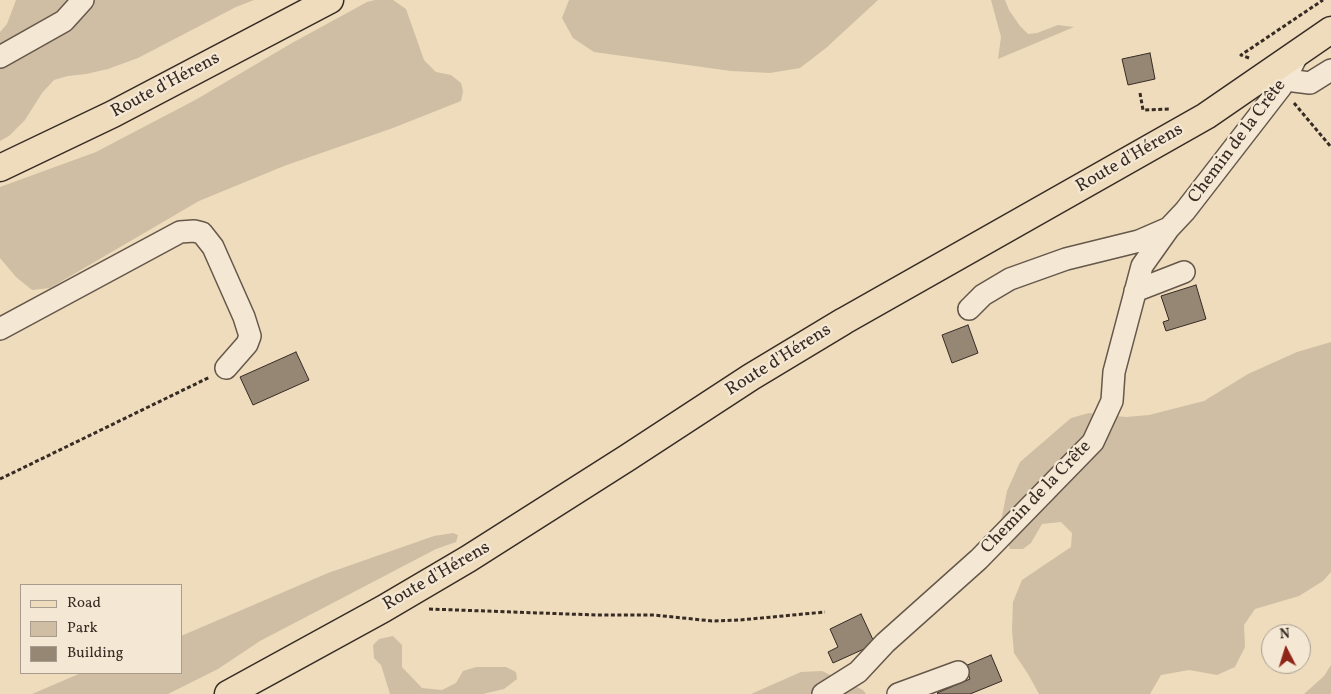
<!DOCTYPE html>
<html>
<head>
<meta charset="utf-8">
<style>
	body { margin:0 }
	#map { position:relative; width:1331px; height:694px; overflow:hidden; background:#eedcbd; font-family:Vollkorn,serif }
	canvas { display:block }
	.legend { position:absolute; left:20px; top:584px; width:162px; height:90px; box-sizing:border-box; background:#f4e8d4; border:1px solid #a89c8e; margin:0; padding:6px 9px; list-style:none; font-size:15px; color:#372b24 }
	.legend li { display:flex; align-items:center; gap:10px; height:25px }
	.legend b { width:25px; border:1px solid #a89c8e }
	.north { position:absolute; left:1261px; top:624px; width:50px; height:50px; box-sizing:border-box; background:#f4e8d4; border:1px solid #a89c8e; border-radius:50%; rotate:355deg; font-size:14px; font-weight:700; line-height:20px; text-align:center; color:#372b24 }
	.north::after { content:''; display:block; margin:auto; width:18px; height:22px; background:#8f2418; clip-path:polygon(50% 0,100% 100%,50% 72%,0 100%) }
</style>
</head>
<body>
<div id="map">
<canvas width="1331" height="694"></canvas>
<ul class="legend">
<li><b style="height:6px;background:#eedcbd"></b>Road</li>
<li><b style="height:14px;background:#cfbea3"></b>Park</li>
<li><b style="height:14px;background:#968774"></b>Building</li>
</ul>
<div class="north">N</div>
</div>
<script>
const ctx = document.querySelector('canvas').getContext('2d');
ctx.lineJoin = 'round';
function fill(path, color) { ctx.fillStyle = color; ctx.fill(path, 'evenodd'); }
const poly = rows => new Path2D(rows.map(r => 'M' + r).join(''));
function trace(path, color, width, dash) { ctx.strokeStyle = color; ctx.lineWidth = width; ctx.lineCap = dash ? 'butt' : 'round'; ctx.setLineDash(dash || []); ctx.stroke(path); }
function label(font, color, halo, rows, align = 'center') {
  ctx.font = font + ' Vollkorn,serif'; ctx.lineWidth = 4.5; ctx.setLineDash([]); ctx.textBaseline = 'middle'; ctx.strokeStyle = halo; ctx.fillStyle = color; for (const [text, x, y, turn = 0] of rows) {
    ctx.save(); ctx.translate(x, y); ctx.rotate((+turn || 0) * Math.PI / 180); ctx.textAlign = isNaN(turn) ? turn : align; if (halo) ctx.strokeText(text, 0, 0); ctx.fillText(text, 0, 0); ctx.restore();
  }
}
fill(poly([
	[16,0,254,0,236,7,138,58,108,69,86,74,68,76,54,80,42,93,25,120,9,136,0,141,0,32,7,24],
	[375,0,393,0,406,9,424,60,436,72,451,75,461,83,463,91,461,101,393,128,284,166,199,201,50,288,32,290,16,277,0,258,0,187,96,152,197,99,292,43,367,2],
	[569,0,878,0,826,48,800,68,770,73,731,71,594,52,573,38,562,18],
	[991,0,1005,0,1009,10,1020,26,1028,34,1037,33,1058,25,1074,27,998,59,1001,37],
	[1331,342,1331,572,1323,581,1299,596,1255,609,1244,625,1245,647,1235,667,1217,675,1189,670,1161,675,1150,694,1039,694,1028,674,1014,653,1012,630,1013,602,1022,580,1071,547,1072,533,1061,522,1042,524,1031,543,1023,549,1010,549,1000,526,1007,491,1020,462,1071,418,1089,413,1126,417,1149,415,1204,401,1248,374,1297,352],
	[453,533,458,535,456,542,436,549,260,641,218,669,168,694,32,694,81,673,181,673,181,636,328,573,434,536],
	[393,636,402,645,402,667,422,688,442,690,456,683,463,671,476,667,506,667,516,672,517,679,504,689,483,694,390,694,381,665,374,658,373,645,379,639],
	[1331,665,1331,694,1304,694,1324,676],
	[822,671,863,690,866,694,751,694,801,672]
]), '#cfbea3');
const building = poly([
	[1150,53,1155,79,1128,85,1122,59,1150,53],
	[1196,285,1206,319,1166,331,1163,322,1169,320,1161,296,1196,285],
	[968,325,978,353,952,363,942,335,968,325],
	[296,352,309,380,253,405,240,377,296,352],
	[861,614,875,644,833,663,828,652,838,647,830,629,861,614],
	[991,655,1002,681,970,694,938,694,937,693,970,679,965,666,991,655]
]);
fill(building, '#968774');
trace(building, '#372b24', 1);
const minor = poly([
	[0,57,64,21,83,0],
	[1286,80,1310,83,1331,70],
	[1135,291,1184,272],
	[969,309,983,295,1010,279,1066,259,1139,241,1169,228],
	[0,329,180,232,194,231,202,233,213,247,244,317,250,336,247,344,226,368],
	[823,694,858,672,885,643,979,559,1093,442,1112,401,1114,372,1142,266,1169,228,1185,211,1281,87,1300,50],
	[898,694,958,672]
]);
const major = poly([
	[0,168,113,114,330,0],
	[228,694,383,609,468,559,627,458,751,377,844,321,1206,116,1331,30]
]);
trace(minor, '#65574a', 24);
trace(major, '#372b24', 29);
trace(poly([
	[1249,58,1241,55,1323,0],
	[1140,93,1143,110,1170,109],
	[1294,103,1331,147],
	[0,479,210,377],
	[429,609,596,615,654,615,712,621,740,620,825,612]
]), '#372b24', 3, [4, 2.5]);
trace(minor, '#f4e8d4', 21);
trace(major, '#eedcbd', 26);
label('18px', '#372b24', '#f4e8d4', [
	["Route d'Hérens",166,86,-28],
	["Chemin de la Crête",1238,142,-53],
	["Route d'Hérens",1130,159,-30],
	["Route d'Hérens",779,361,-32],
	["Chemin de la Crête",1037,498,-46],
	["Route d'Hérens",437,577,-30]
]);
</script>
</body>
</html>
